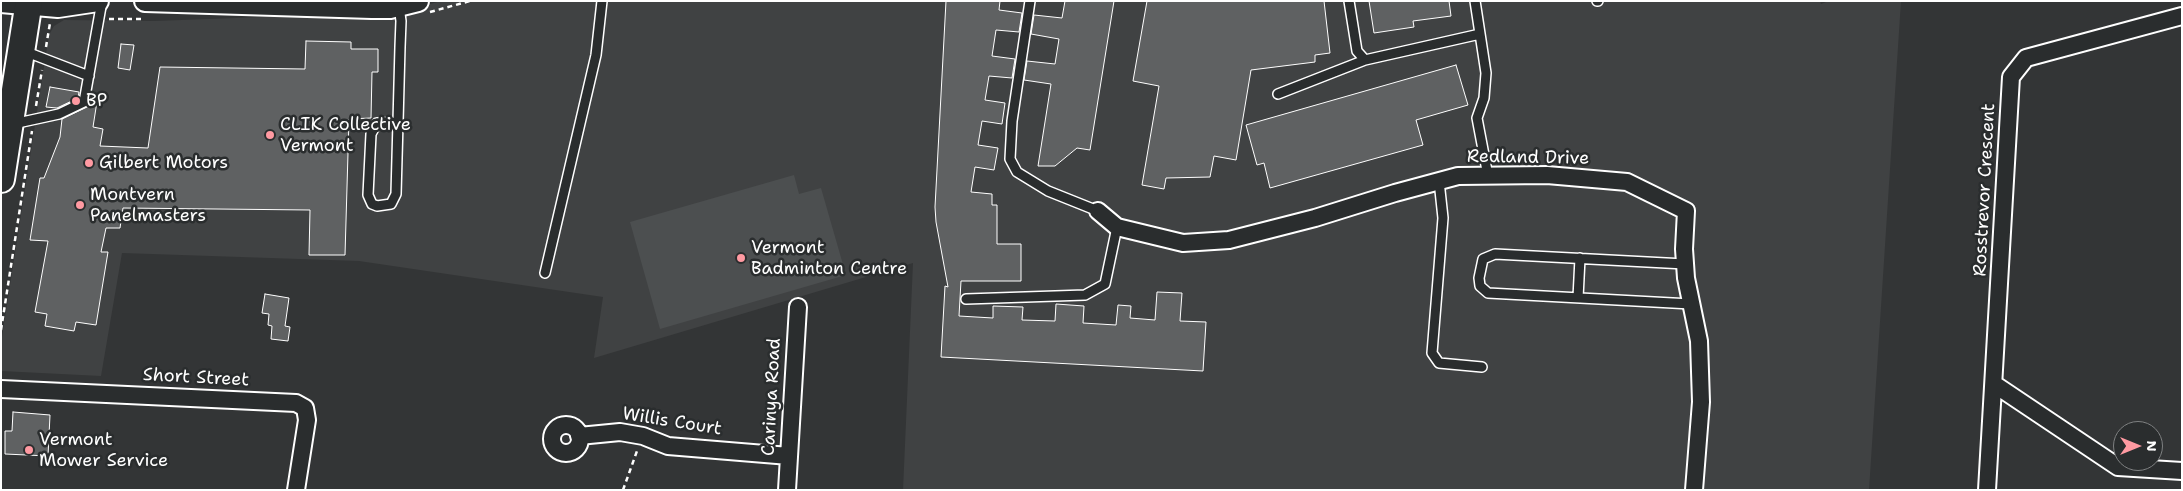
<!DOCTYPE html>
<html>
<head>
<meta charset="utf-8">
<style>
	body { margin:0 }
	#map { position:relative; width:2183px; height:491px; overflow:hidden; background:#333536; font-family:"Shantell Sans",sans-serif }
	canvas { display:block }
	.frame { position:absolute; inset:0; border:2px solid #fff; pointer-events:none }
	.north { position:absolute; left:2113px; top:421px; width:50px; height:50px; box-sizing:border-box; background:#2a2d2e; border:1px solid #7f8182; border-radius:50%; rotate:90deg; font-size:14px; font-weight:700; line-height:20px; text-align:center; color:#fff }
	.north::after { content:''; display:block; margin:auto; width:18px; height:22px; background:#ff9aa2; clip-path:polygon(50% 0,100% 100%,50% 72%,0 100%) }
</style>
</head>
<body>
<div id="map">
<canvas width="2183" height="491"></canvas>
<div class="frame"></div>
<div class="north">N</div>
</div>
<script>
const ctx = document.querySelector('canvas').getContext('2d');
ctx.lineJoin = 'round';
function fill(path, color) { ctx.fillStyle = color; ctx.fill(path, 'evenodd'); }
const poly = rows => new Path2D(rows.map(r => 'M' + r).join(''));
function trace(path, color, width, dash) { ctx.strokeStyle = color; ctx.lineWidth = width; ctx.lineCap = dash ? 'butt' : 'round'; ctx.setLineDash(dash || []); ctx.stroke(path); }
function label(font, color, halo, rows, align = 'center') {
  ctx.font = font + ' "Shantell Sans",sans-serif'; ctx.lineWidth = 5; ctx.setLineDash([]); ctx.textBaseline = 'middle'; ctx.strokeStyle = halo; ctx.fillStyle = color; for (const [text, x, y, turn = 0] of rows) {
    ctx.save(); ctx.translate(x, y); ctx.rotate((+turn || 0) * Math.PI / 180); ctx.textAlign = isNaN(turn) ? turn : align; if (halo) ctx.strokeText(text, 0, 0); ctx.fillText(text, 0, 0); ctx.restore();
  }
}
fill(poly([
	[441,1,1820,1,1821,4,1829,1,1901,1,1869,490,903,490,913,263,594,358,603,297,359,261,122,253,101,376,1,371,1,343,49,35,54,26,64,20,154,21,401,12]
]), '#404243');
fill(poly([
	[794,175,799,194,821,188,846,275,660,329,630,222]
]), '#4c4f50');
const building = poly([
	[946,1,1000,1,999,10,1022,13,1019,32,996,30,992,56,1015,59,1012,78,989,76,985,100,1005,103,1002,124,982,121,978,145,998,148,994,170,975,167,971,192,992,194,992,205,997,205,997,244,1021,244,1021,281,961,281,959,316,993,318,993,306,1023,307,1022,320,1055,321,1056,304,1084,306,1083,323,1116,325,1118,305,1131,306,1130,318,1155,320,1157,292,1182,293,1180,321,1206,322,1203,371,941,357,945,286,948,287,936,222,935,207,946,1],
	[1065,1,1114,1,1090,150,1077,148,1055,166,1038,166,1051,84,1024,80,1027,61,1055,64,1059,39,1031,34,1034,15,1062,18,1065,1],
	[1147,1,1324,1,1330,53,1315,55,1315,62,1251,70,1236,160,1214,156,1210,177,1166,178,1164,189,1142,185,1159,86,1133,81,1147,1],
	[1369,1,1449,1,1451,16,1413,21,1414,27,1374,33,1369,1],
	[306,41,351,42,351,49,378,49,378,72,372,72,371,118,349,119,345,255,309,255,310,210,123,208,120,228,106,228,101,252,108,252,96,325,76,322,74,331,45,326,47,314,35,312,48,241,30,240,40,178,44,178,60,137,62,119,89,106,92,94,98,95,93,127,103,129,100,146,148,148,160,67,305,69,306,41],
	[121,44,134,45,130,70,118,68,121,44],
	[1456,65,1468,105,1416,120,1423,145,1270,188,1264,163,1257,165,1246,125,1456,65],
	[50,87,79,92,78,98,57,108,46,107,50,87],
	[265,294,289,298,285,326,290,327,288,341,271,339,272,326,268,325,269,314,262,313,265,294],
	[13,412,50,415,48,456,5,454,5,431,12,431,13,412]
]);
fill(building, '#5f6162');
trace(building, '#fff', 1);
const service = poly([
	[1030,1,1012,121,1010,159,1017,172,1048,191,1098,211],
	[1349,1,1357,51,1365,60,1480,34],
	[1475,1,1486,73,1484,98,1477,118,1488,176],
	[1597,1,1598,1],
	[24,51,89,76],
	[1278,94,1365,60],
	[398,122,377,123,371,134,368,195,372,204,377,206,391,204,396,194,398,122,400,47,401,21,399,6],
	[13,124,59,114,84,102,102,1],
	[1439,181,1443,218,1432,353,1439,363,1482,367],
	[1685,264,1495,254,1483,259,1479,278,1480,286,1488,293,1691,304],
	[545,273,596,55,602,1],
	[1578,298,1580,258],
	[966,299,1085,295,1105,284,1117,227]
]);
const minor = poly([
	[1098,211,1117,227,1183,243,1229,240,1315,218,1395,193,1458,176,1547,175,1627,182,1686,211,1684,249,1686,278,1699,341,1701,402,1694,490],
	[1994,384,2118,467,2182,471],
	[1,389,296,403,305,408,307,420,296,490],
	'552 439a14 14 0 1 1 28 0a14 14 0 1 1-28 0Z',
	[579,436,620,432,643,436,668,446,789,456],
	[787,490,798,307],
	[1987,490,2011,77,2026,58,2182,16]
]);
const tertiary = poly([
	[145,1,372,8,390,8,418,1],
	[1,2,58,7,98,1]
]);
const primary = poly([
	[1,179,29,1]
]);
trace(service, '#fff', 12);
trace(minor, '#fff', 20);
trace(tertiary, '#fff', 24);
trace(primary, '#fff', 30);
trace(poly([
	[430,12,470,1],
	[109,19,144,19],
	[46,47,50,23],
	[36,106,42,70],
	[1,330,32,131],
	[623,490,637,451]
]), '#fff', 2.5, [5, 4]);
trace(service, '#2a2d2e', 9);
trace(minor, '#2a2d2e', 16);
trace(tertiary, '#2a2d2e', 20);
trace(primary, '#2a2d2e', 26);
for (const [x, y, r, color] of [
	[76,101,5,"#ff9aa2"],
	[270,135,5,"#ff9aa2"],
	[89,163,5,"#ff9aa2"],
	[80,205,5,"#ff9aa2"],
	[741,258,5,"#ff9aa2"],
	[29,450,5,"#ff9aa2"]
]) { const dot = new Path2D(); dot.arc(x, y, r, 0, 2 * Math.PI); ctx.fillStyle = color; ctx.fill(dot); trace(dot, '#2a2d2e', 2); }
label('18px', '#fff', '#2a2d2e', [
	["BP",86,101],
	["CLIK Collective",280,125],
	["Vermont",280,146],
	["Gilbert Motors",99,163],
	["Montvern",90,195],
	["Panelmasters",90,216],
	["Vermont",751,248],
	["Badminton Centre",751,269],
	["Vermont",39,440],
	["Mower Service",39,461]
], 'left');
label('18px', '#fff', '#2a2d2e', [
	["Redland Drive",1528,158,1],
	["Rosstrevor Crescent",1985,190,-87],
	["Short Street",196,378,3],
	["Carinya Road",772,397,-87],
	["Willis Court",672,422,9]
]);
</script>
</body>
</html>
